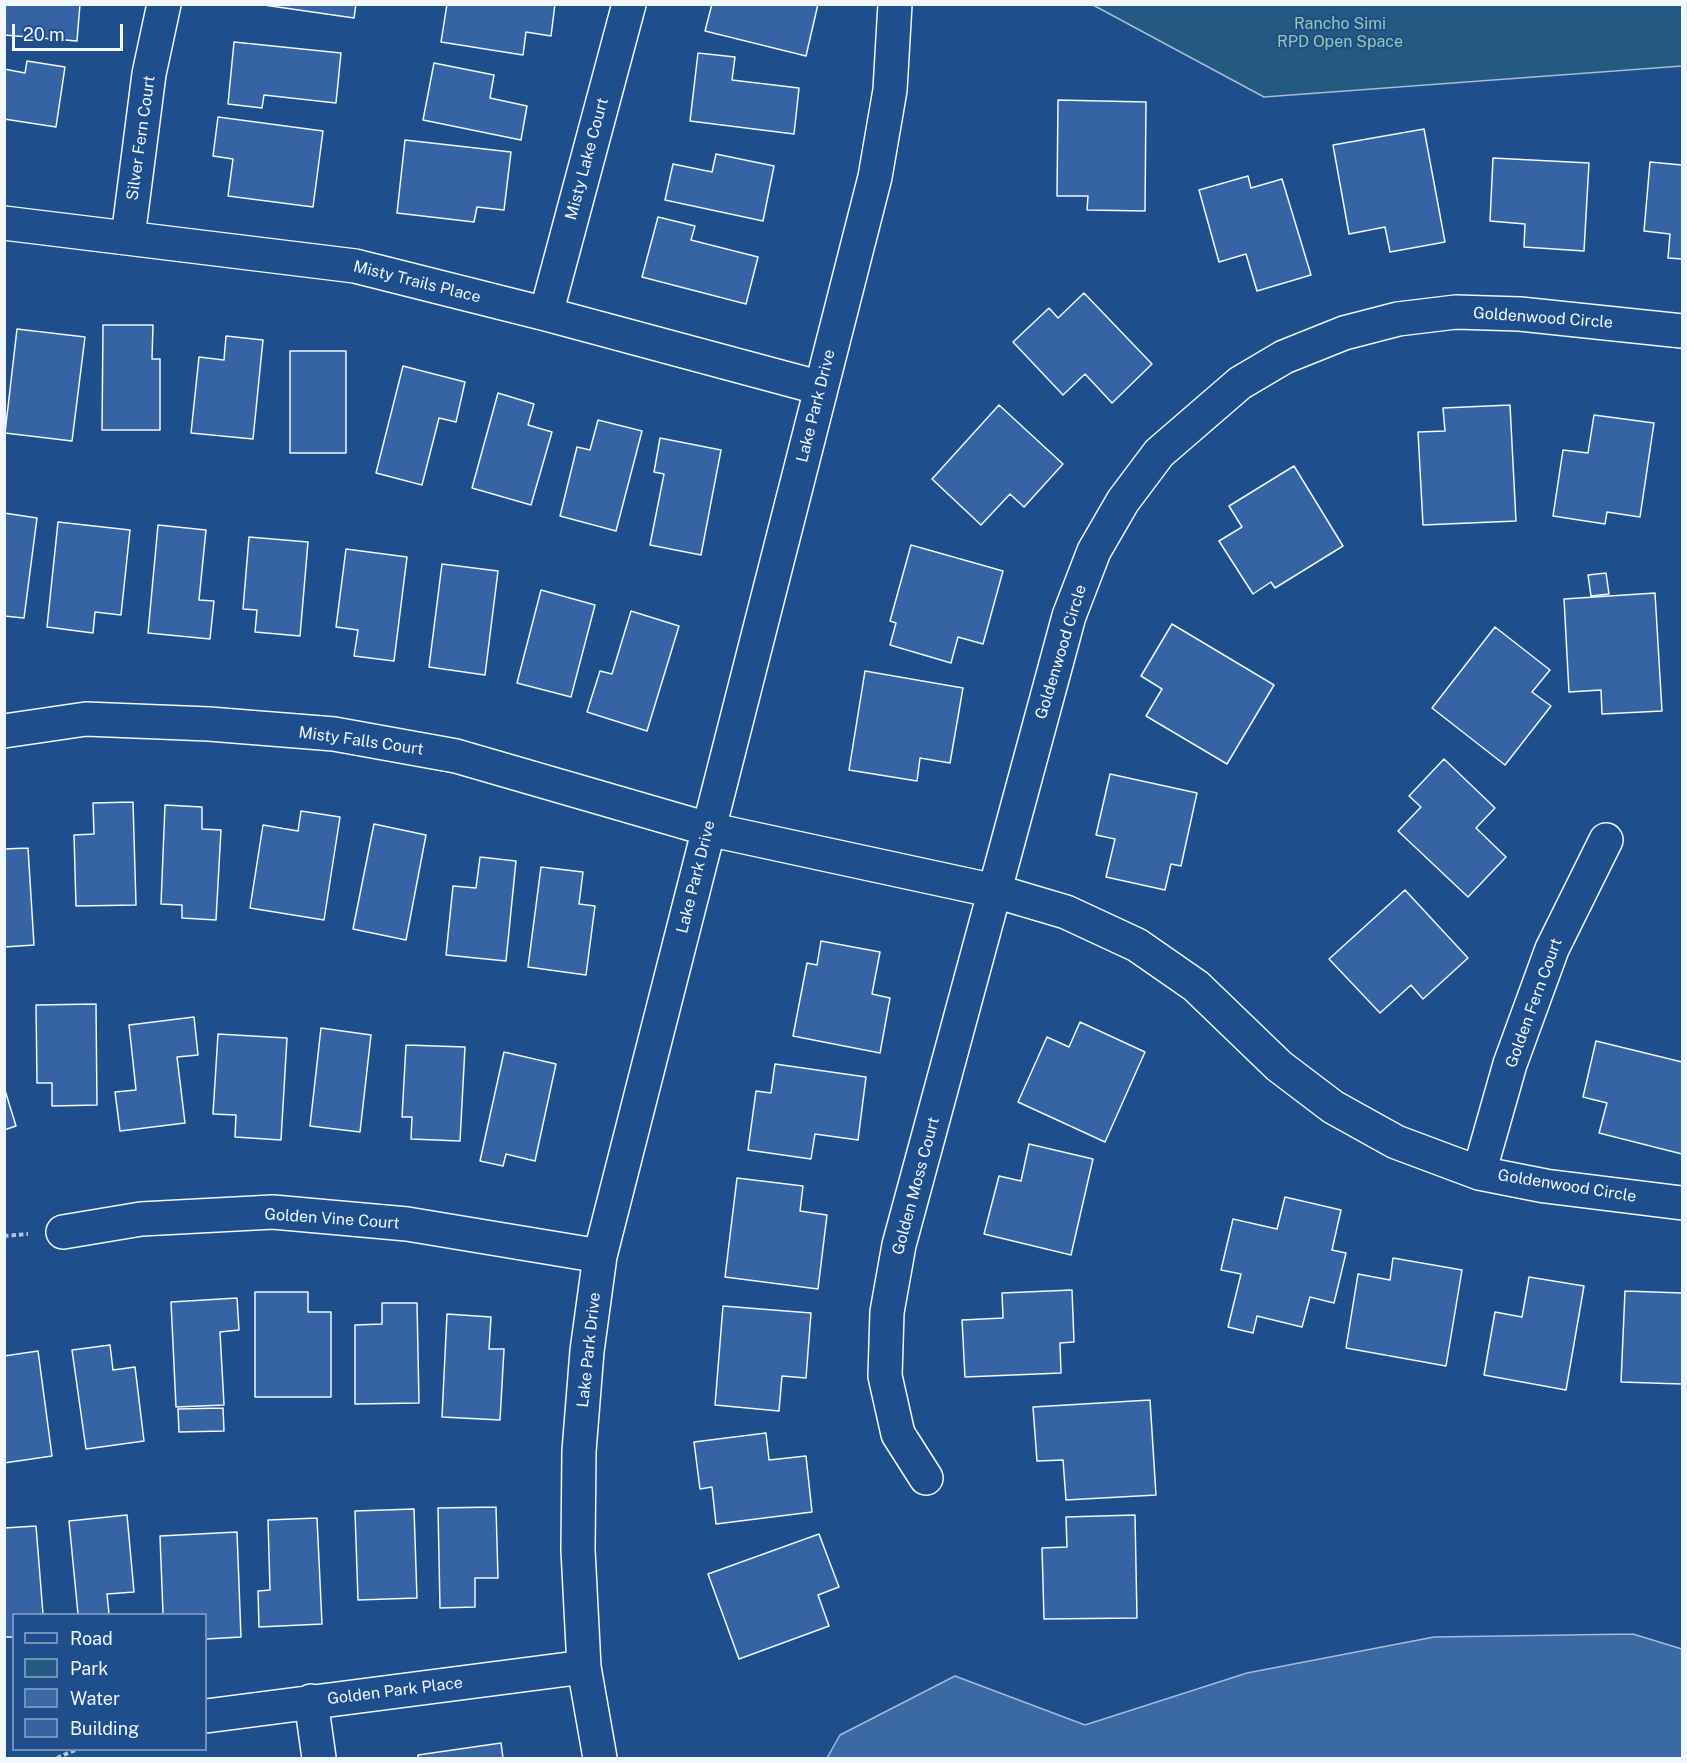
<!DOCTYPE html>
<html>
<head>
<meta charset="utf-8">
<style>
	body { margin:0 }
	#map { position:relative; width:1687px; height:1763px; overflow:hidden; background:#1f4e8c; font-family:"Public Sans",sans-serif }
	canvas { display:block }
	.frame { position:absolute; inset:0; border:6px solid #f2f6ff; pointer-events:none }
	.legend { position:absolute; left:12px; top:1613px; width:195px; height:138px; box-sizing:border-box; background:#1f4e8c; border:2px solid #7391ba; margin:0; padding:8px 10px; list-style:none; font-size:18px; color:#f2f6ff }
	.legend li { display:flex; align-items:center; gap:12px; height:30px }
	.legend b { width:30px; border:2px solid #7391ba }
	.scale { position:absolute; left:12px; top:24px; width:111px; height:27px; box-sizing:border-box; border:3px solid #f2f6ff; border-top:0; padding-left:8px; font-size:18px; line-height:21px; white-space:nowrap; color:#f2f6ff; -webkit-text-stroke:4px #1f4e8c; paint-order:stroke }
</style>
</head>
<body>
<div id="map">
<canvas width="1687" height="1763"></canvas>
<div class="frame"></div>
<ul class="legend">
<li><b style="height:8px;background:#1f4e8c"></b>Road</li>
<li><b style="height:16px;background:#245a82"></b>Park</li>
<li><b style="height:16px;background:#3b69a3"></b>Water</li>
<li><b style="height:16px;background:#3563a3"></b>Building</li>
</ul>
<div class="scale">20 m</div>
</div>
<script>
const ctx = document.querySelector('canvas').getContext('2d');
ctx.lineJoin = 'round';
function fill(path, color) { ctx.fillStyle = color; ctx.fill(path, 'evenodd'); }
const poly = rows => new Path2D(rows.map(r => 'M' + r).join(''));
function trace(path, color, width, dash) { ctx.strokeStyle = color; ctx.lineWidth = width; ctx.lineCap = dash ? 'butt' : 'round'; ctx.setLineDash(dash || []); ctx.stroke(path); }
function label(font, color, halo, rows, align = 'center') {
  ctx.font = font + ' "Public Sans",sans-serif'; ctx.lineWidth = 4.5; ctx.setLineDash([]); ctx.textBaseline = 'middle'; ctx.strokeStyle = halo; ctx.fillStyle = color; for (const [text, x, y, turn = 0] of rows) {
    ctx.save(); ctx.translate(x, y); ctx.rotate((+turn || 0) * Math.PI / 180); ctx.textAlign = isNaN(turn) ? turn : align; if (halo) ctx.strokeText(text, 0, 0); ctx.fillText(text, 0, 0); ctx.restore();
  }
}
const green = poly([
	[1093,5,1682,5,1682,66,1264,97,1093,5]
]);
fill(green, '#245a82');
trace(green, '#a8bbd7', 1.5);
const water = poly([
	[1633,1634,1682,1649,1682,1758,827,1758,840,1735,955,1676,1085,1725,1247,1673,1434,1637,1633,1634]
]);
fill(water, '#3b69a3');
trace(water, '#a8bbd7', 1.5);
const building = poly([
	[4,4,80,4,77,41,4,35,4,4],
	[257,4,356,4,354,18,257,4],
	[447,4,555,4,551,36,526,32,523,55,441,42,447,4],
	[712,4,818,4,806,56,705,31,712,4],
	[234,42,341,53,336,103,264,95,262,108,228,104,234,42],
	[698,53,735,57,732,80,799,88,794,134,690,121,698,53],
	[27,61,65,67,56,127,4,119,4,69,25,73,27,61],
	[434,63,494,75,490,98,527,106,521,140,423,120,434,63],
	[1058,100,1146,102,1145,211,1087,210,1088,196,1057,196,1058,100],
	[218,117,323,131,313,207,228,196,233,159,213,156,218,117],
	[1424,129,1445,242,1390,252,1385,227,1349,234,1333,145,1424,129],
	[405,140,511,152,504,210,477,207,474,222,397,213,405,140],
	[716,154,774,166,763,221,665,200,673,164,712,172,716,154],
	[1493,158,1589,163,1584,251,1524,247,1525,224,1490,221,1493,158],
	[1650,162,1682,165,1682,259,1668,258,1670,234,1644,231,1650,162],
	[1248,176,1251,188,1282,179,1311,275,1257,291,1246,254,1219,262,1199,190,1248,176],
	[658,217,695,226,691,240,758,257,746,304,642,277,658,217],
	[1084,293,1152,364,1112,403,1085,374,1063,395,1013,342,1049,308,1058,318,1084,293],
	[103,325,153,325,152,359,160,359,160,430,102,430,103,325],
	[17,329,85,337,72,441,5,433,17,329],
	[226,336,263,340,253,439,191,433,199,357,224,360,226,336],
	[290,351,346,351,346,453,290,453,290,351],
	[403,366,465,382,456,422,439,418,422,485,376,473,403,366],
	[498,393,534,404,528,425,552,432,531,505,472,488,498,393],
	[999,405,1063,464,1024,507,1010,494,981,525,932,479,999,405],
	[1510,405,1516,521,1423,525,1418,432,1445,431,1443,408,1510,405],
	[1594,415,1654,423,1640,517,1607,512,1605,524,1553,516,1563,450,1588,453,1594,415],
	[598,420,642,431,616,531,560,516,577,447,590,450,598,420],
	[660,438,721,450,701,555,650,545,664,474,654,472,660,438],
	[1294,466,1343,546,1275,588,1271,582,1253,594,1219,541,1242,527,1229,506,1294,466],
	[4,513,37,518,24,618,4,616,4,513],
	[58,522,130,530,121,615,95,612,93,633,47,627,58,522],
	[158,525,206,530,199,600,214,601,210,639,148,633,158,525],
	[249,537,308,542,300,636,255,632,257,610,243,609,249,537],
	[911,545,1003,571,983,644,958,637,951,663,890,645,896,623,890,621,911,545],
	[346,549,407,557,394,661,354,656,358,630,336,627,346,549],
	[442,564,498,571,485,675,429,667,442,564],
	[1606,573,1609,594,1591,596,1588,575,1606,573],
	[541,590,595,605,571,697,517,683,541,590],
	[1655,593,1662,711,1602,714,1601,690,1569,692,1564,599,1655,593],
	[631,611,679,626,647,731,587,712,600,671,612,674,631,611],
	[1172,624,1274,685,1227,764,1146,716,1162,689,1141,676,1172,624],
	[1495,627,1550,670,1532,692,1551,706,1505,765,1432,708,1495,627],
	[865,671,963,688,950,763,920,758,917,781,849,770,865,671],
	[1444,759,1495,808,1476,828,1506,857,1468,897,1398,831,1421,807,1409,796,1444,759],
	[1110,774,1197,793,1181,866,1171,864,1165,890,1106,877,1115,839,1096,835,1110,774],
	[133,802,136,905,76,906,74,835,94,834,93,803,133,802],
	[165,805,202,807,202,829,221,830,216,920,182,918,182,905,161,904,165,805],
	[301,811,340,817,324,920,250,908,263,825,298,831,301,811],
	[374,824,426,835,406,940,353,929,374,824],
	[28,848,34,945,4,947,4,849,28,848],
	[480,857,516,861,506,961,446,955,453,886,476,888,480,857],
	[541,867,583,872,579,904,595,906,586,975,528,967,541,867],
	[1405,890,1468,958,1423,999,1411,985,1380,1013,1329,959,1405,890],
	[821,941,880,952,872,994,890,998,880,1053,793,1036,807,963,817,965,821,941],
	[96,1004,97,1105,52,1106,52,1083,37,1083,36,1005,96,1004],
	[194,1017,198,1055,177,1057,185,1123,120,1131,115,1092,136,1090,129,1025,194,1017],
	[1080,1022,1145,1052,1105,1142,1018,1102,1047,1037,1069,1047,1080,1022],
	[321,1028,371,1035,360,1132,310,1126,321,1028],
	[218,1034,287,1038,281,1140,235,1137,236,1115,213,1114,218,1034],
	[1596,1041,1682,1062,1682,1154,1599,1133,1607,1103,1583,1097,1596,1041],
	[406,1045,465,1047,460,1141,411,1139,412,1117,402,1117,406,1045],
	[504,1052,556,1064,535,1161,506,1154,503,1166,480,1161,504,1052],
	[775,1064,866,1077,858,1140,815,1134,811,1159,748,1150,756,1091,771,1093,775,1064],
	[4,1087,16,1126,4,1130,4,1087],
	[1029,1144,1093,1159,1071,1255,984,1234,999,1176,1021,1181,1029,1144],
	[737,1178,803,1186,800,1211,827,1215,818,1289,725,1277,737,1178],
	[1285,1197,1341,1210,1332,1250,1346,1253,1334,1303,1310,1297,1302,1327,1257,1316,1253,1333,1228,1327,1241,1274,1221,1270,1233,1219,1277,1229,1285,1197],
	[1393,1258,1462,1270,1446,1366,1346,1348,1358,1274,1390,1280,1393,1258],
	[1529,1277,1584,1286,1566,1390,1484,1375,1495,1312,1522,1317,1529,1277],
	[1072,1290,1074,1342,1060,1343,1061,1373,965,1377,962,1320,1003,1318,1002,1293,1072,1290],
	[1625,1291,1682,1293,1682,1384,1621,1382,1625,1291],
	[255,1292,308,1292,308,1312,331,1312,331,1397,255,1397,255,1292],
	[237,1298,239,1330,220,1332,224,1405,176,1407,171,1302,237,1298],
	[382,1303,417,1303,419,1403,355,1404,355,1325,382,1324,382,1303],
	[723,1306,811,1313,806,1378,782,1376,779,1411,715,1405,723,1306],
	[447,1314,491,1317,489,1349,504,1349,500,1420,442,1417,447,1314],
	[110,1345,113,1370,135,1367,144,1441,86,1449,72,1350,110,1345],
	[38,1351,52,1456,4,1463,4,1356,38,1351],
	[1150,1400,1156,1495,1066,1500,1063,1460,1037,1461,1033,1407,1150,1400],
	[223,1408,224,1431,179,1432,178,1409,223,1408],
	[766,1433,769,1460,806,1456,812,1512,716,1524,712,1487,700,1489,694,1442,766,1433],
	[496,1507,498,1578,475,1578,475,1607,440,1608,438,1508,496,1507],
	[414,1509,417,1598,358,1600,355,1511,414,1509],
	[127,1515,134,1592,107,1594,109,1614,78,1614,69,1521,127,1515],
	[1135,1515,1137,1618,1044,1619,1042,1548,1067,1547,1066,1517,1135,1515],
	[317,1518,322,1624,259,1627,258,1591,270,1590,268,1520,317,1518],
	[36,1526,43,1614,14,1614,14,1637,4,1637,4,1528,36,1526],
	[237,1532,241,1637,206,1639,206,1614,163,1614,160,1536,237,1532],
	[819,1534,839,1587,818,1595,829,1626,739,1659,708,1574,819,1534],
	[501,1743,503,1758,418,1758,418,1755,501,1743]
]);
fill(building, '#3563a3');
trace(building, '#f2f6ff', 1.5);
const minor = poly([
	[4,223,355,266,546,314,821,388],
	[128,237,149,74,164,4],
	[546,314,629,4],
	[4,731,86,719,209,724,334,734,456,756,708,829,995,891,1066,912,1137,945,1196,986,1279,1066,1333,1107,1396,1142,1479,1173,1545,1186,1682,1203],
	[1479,1173,1510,1064,1552,949,1606,840],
	[63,1232,141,1219,273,1212,407,1224,600,1256],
	[926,1478,898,1434,885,1376,887,1312,899,1245,1069,616,1094,551,1123,501,1159,453,1240,383,1284,357,1344,333,1398,319,1456,312,1520,314,1682,331],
	[311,1701,319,1758],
	[206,1716,584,1667],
	[600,1758,584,1667,578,1550,579,1451,587,1351,600,1256,875,177,890,90,895,4]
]);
trace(minor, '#f2f6ff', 36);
trace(poly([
	[4,1236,28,1234],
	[57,1758,75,1750]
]), '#b3c4dc', 4, [4.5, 3]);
trace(minor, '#1f4e8c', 33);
label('16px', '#97c8a6', '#1f4e8c', [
	["Rancho Simi",1340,24],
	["RPD Open Space",1340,42]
]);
label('16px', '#f2f6ff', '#1f4e8c', [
	["Silver Fern Court",141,138,-82],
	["Misty Lake Court",587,159,-75],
	["Misty Trails Place",417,282,14],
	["Goldenwood Circle",1543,318,4],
	["Lake Park Drive",816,406,-76],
	["Goldenwood Circle",1061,652,-73],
	["Misty Falls Court",361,741,8],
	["Lake Park Drive",696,877,-76],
	["Golden Fern Court",1534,1003,-70],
	["Golden Moss Court",916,1186,-75],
	["Goldenwood Circle",1567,1186,9],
	["Golden Vine Court",332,1219,4],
	["Lake Park Drive",589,1350,-84],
	["Golden Park Place",395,1691,-7]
]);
</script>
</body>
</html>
